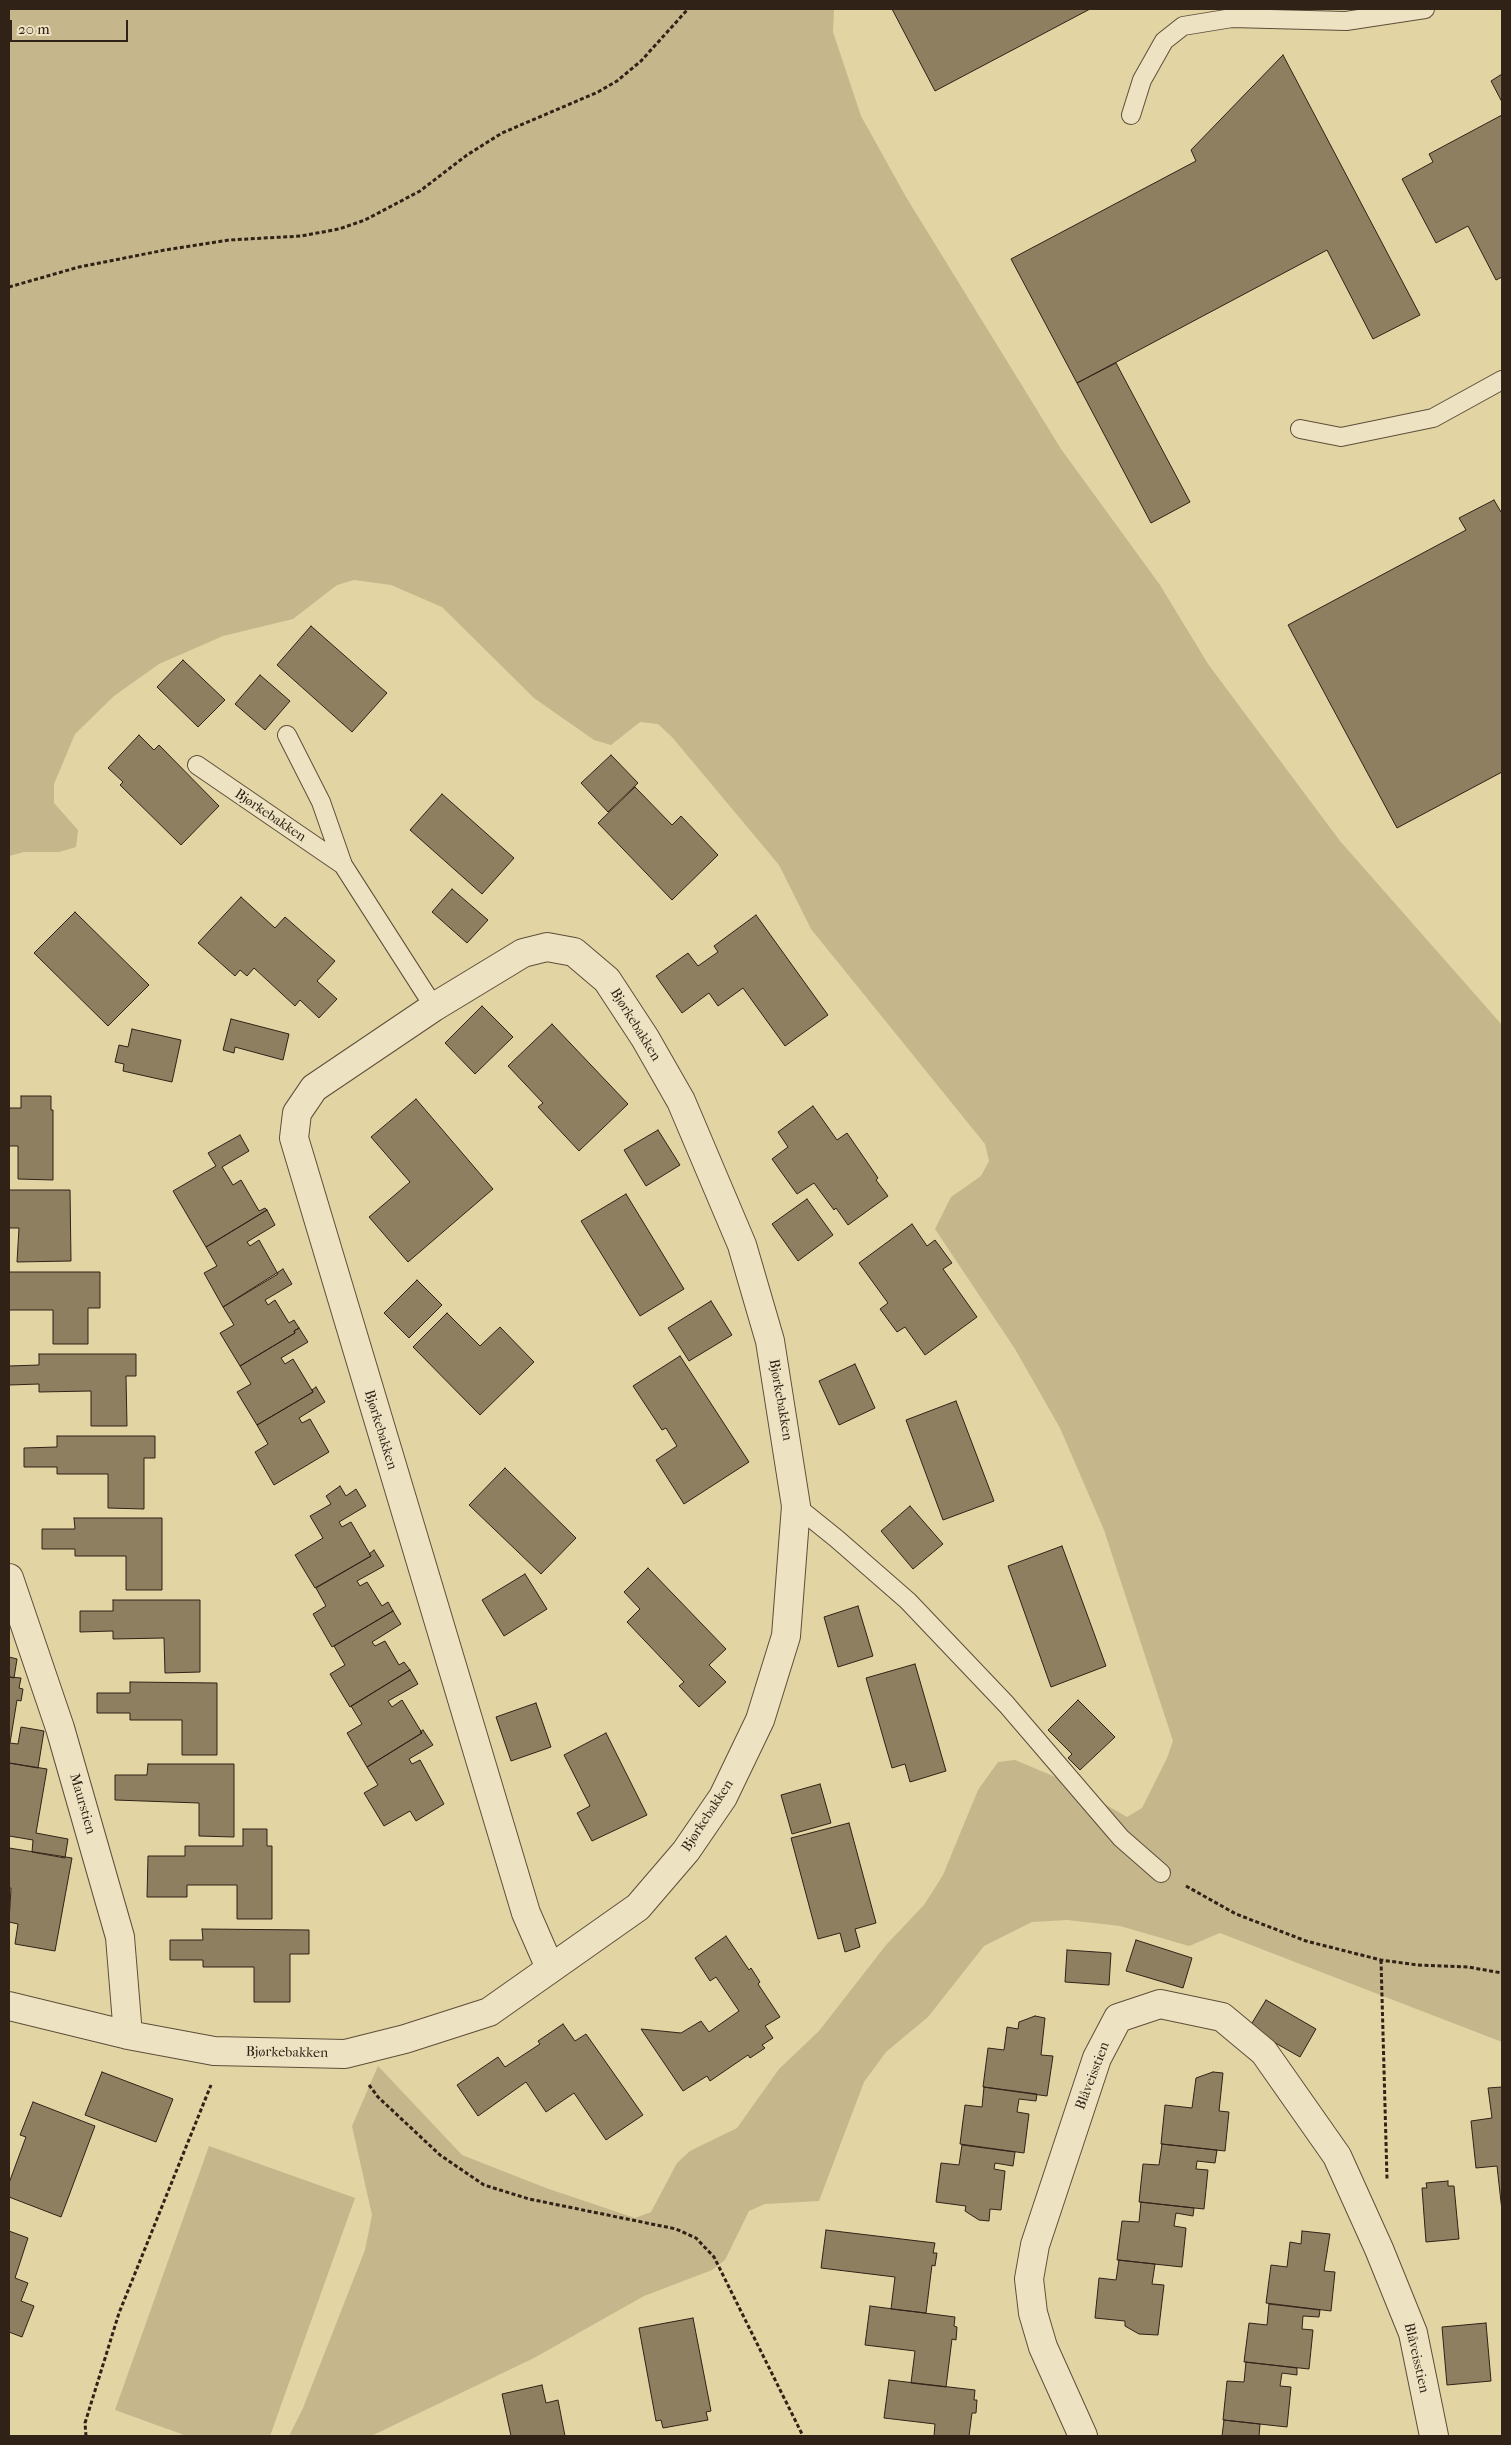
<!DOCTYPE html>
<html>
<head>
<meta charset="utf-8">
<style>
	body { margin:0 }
	#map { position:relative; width:1511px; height:2445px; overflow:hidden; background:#e3d4a3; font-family:"IM FELL French Canon",serif }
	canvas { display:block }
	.frame { position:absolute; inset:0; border:10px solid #302217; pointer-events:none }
	.scale { position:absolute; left:10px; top:20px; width:118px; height:22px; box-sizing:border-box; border:2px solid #302217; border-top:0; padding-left:6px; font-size:15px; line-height:18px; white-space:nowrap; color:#302217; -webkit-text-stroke:4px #ede3c3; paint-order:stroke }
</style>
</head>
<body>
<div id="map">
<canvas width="1511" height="2445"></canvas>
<div class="frame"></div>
<div class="scale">20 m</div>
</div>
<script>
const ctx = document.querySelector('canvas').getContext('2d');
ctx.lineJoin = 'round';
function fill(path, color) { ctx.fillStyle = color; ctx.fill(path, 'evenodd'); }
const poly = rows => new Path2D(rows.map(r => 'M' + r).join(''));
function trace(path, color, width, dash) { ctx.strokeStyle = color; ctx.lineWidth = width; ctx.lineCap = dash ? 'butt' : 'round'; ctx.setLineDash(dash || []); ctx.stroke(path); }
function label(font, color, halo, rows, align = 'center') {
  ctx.font = font + ' "IM FELL French Canon",serif'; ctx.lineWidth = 4; ctx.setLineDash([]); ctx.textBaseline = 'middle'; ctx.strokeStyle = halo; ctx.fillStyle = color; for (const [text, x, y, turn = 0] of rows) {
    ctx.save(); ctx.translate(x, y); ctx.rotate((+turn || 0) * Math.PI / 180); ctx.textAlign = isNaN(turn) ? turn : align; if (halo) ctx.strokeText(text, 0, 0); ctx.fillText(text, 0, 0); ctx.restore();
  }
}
fill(poly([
	[9,9,834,9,833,32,861,116,906,197,1061,449,1160,585,1208,664,1340,841,1502,1025,1502,2042,1220,1933,1189,1946,1120,1926,1067,1920,1032,1922,984,1946,928,2017,886,2052,864,2082,819,2201,765,2204,749,2211,725,2260,712,2270,644,2296,534,2358,371,2436,289,2436,303,2408,365,2250,372,2215,352,2126,378,2066,462,2155,546,2188,635,2218,651,2212,677,2163,690,2151,737,2128,779,2069,819,2031,886,1945,924,1905,943,1875,978,1790,998,1762,1015,1760,1065,1781,1127,1817,1142,1808,1167,1758,1173,1741,1104,1530,1060,1428,1015,1349,935,1229,951,1197,981,1176,989,1161,985,1144,811,929,779,865,672,737,658,724,640,722,611,745,594,740,534,698,442,607,391,585,354,580,337,585,293,619,223,636,159,664,114,696,75,734,54,784,54,803,78,830,76,847,59,852,24,852,9,856],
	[209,2146,355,2198,270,2436,187,2436,115,2410]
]), '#c5b68b');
const building = poly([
	[892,9,1090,9,935,91,892,9],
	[1283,55,1420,315,1373,339,1327,250,1077,383,1011,259,1196,161,1191,150,1283,55],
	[1502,74,1502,102,1491,81,1502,74],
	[1502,115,1502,277,1496,280,1468,226,1436,243,1402,179,1433,162,1429,154,1502,115],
	[1116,363,1190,502,1151,523,1077,383,1116,363],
	[1494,500,1501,512,1502,511,1502,772,1397,828,1288,625,1466,530,1459,518,1494,500],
	[311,626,387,693,352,732,277,665,311,626],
	[183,660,225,700,198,727,157,687,183,660],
	[260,675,290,701,265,730,235,704,260,675],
	[139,735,154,750,159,745,219,806,181,845,120,785,123,782,108,768,139,735],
	[611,755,638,783,608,812,581,783,611,755],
	[635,787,672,825,681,816,718,855,672,900,598,823,635,787],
	[442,794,514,858,482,894,410,830,442,794],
	[452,889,488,920,467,943,432,912,452,889],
	[241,897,275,928,285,917,335,961,317,981,337,999,319,1018,300,1000,295,1006,254,968,247,976,240,970,235,976,198,943,241,897],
	[75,912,149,985,108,1026,34,953,75,912],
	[756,915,828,1015,785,1046,743,988,718,1006,709,993,682,1013,656,976,688,953,698,966,718,952,714,946,756,915],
	[482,1006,513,1037,475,1074,445,1043,482,1006],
	[231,1019,289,1034,283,1060,235,1047,234,1053,223,1050,231,1019],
	[552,1024,628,1104,579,1151,538,1107,543,1103,508,1066,552,1024],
	[132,1029,181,1040,172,1082,123,1071,124,1064,115,1062,119,1045,128,1047,132,1029],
	[21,1096,51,1096,51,1110,53,1110,53,1180,18,1179,18,1146,9,1146,9,1108,21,1108,21,1096],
	[416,1099,493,1189,408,1262,369,1217,410,1182,371,1137,416,1099],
	[813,1106,837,1140,847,1133,878,1178,876,1180,888,1196,848,1225,836,1208,834,1210,814,1183,797,1194,772,1159,788,1147,778,1132,813,1106],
	[658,1130,680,1165,646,1186,624,1150,658,1130],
	[240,1135,249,1151,222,1167,233,1185,241,1180,259,1211,265,1208,267,1210,206,1247,173,1191,216,1166,208,1153,240,1135],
	[9,1190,70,1190,71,1261,17,1262,19,1228,9,1228,9,1190],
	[626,1194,684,1289,640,1316,581,1221,626,1194],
	[807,1199,833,1235,798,1261,772,1224,807,1199],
	[267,1210,275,1225,247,1242,250,1246,259,1240,278,1274,223,1307,204,1273,217,1266,206,1247,267,1210],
	[912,1224,927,1246,935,1240,952,1263,943,1269,977,1317,925,1355,905,1327,897,1332,880,1309,888,1303,859,1263,912,1224],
	[283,1269,292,1284,265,1300,268,1305,275,1300,289,1323,294,1320,299,1328,294,1331,295,1333,240,1366,220,1333,234,1325,223,1307,283,1269],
	[9,1272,100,1272,100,1308,88,1308,88,1344,53,1344,53,1310,9,1310,9,1272],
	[417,1280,442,1305,409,1338,384,1313,417,1280],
	[711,1301,732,1335,689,1361,668,1328,711,1301],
	[447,1313,480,1346,500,1327,534,1362,480,1415,413,1347,447,1313],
	[299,1328,308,1342,281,1358,285,1364,293,1359,313,1392,257,1425,237,1392,251,1384,240,1366,295,1333,294,1331,299,1328],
	[39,1354,136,1354,136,1376,126,1376,127,1426,91,1426,91,1391,39,1392,39,1384,9,1385,9,1366,39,1365,39,1354],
	[680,1356,749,1462,684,1504,656,1460,677,1446,666,1428,662,1430,633,1386,680,1356],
	[855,1364,875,1408,839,1425,819,1381,855,1364],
	[316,1387,325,1402,299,1418,302,1423,310,1419,329,1452,274,1485,255,1452,268,1444,257,1425,313,1392,312,1390,316,1387],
	[956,1401,994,1501,943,1520,906,1420,956,1401],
	[57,1436,155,1436,155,1458,144,1458,144,1509,108,1508,108,1474,57,1474,57,1467,24,1467,24,1448,57,1447,57,1436],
	[505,1468,576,1538,541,1574,469,1505,505,1468],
	[340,1486,346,1496,356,1489,366,1506,339,1522,342,1527,351,1522,371,1556,315,1588,295,1555,323,1538,310,1516,331,1504,326,1496,340,1486],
	[910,1506,943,1544,913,1569,881,1531,910,1506],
	[74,1518,162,1518,162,1590,126,1590,126,1556,75,1556,75,1549,42,1549,42,1529,75,1529,74,1518],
	[1062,1546,1106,1666,1051,1687,1008,1566,1062,1546],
	[374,1550,384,1566,357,1581,360,1586,367,1582,382,1606,388,1602,393,1611,332,1647,313,1614,326,1606,316,1588,371,1556,369,1554,374,1550],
	[648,1568,726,1649,709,1665,726,1682,699,1707,679,1686,684,1682,627,1622,640,1609,624,1592,648,1568],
	[525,1574,547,1609,504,1636,482,1600,525,1574],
	[113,1600,200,1600,200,1672,165,1673,164,1638,113,1639,113,1631,80,1632,80,1611,113,1611,113,1600],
	[858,1606,873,1656,838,1667,824,1617,858,1606],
	[393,1611,401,1624,372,1642,375,1646,385,1641,399,1665,404,1662,410,1670,350,1707,330,1674,345,1665,334,1646,393,1611],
	[9,1657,17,1659,14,1678,9,1677,9,1657],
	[915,1664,946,1771,910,1782,905,1764,892,1768,866,1678,915,1664],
	[410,1670,418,1684,388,1701,392,1707,402,1700,422,1733,367,1767,347,1733,362,1724,351,1706,410,1670],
	[9,1677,21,1678,19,1688,23,1689,21,1701,17,1700,10,1743,18,1744,21,1727,44,1731,38,1768,9,1763,9,1677],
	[130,1682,217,1683,217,1755,182,1755,182,1720,130,1720,130,1713,97,1713,97,1693,130,1693,130,1682],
	[1078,1700,1115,1737,1080,1770,1068,1758,1072,1754,1048,1730,1078,1700],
	[536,1703,551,1747,511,1761,496,1717,536,1703],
	[423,1730,433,1745,409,1759,412,1764,420,1760,444,1804,416,1821,410,1811,384,1826,364,1793,378,1785,367,1767,422,1733,420,1732,423,1730],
	[606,1733,647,1815,592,1841,577,1813,590,1806,564,1755,606,1733],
	[9,1763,47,1769,36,1833,68,1839,65,1858,32,1852,33,1840,9,1836,9,1763],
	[148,1764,234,1764,234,1837,199,1836,199,1803,115,1800,115,1775,147,1775,148,1764],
	[820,1784,831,1823,792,1834,781,1795,820,1784],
	[849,1823,876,1923,855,1929,860,1947,845,1952,840,1933,818,1939,791,1838,849,1823],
	[243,1829,267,1829,267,1846,272,1846,272,1919,237,1919,237,1885,187,1885,187,1897,147,1897,148,1856,185,1856,185,1846,243,1846,243,1829],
	[9,1848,72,1858,55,1951,15,1944,18,1924,9,1922,11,1888,9,1888,9,1848],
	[202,1929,309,1930,309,1954,290,1954,290,2002,254,2002,254,1967,203,1967,203,1960,170,1960,170,1940,203,1940,202,1929],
	[726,1936,749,1970,751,1968,760,1982,758,1984,780,2017,765,2026,773,2038,762,2045,765,2048,750,2058,748,2055,710,2081,707,2076,683,2091,641,2029,681,2033,701,2021,709,2032,739,2011,716,1977,710,1981,695,1958,726,1936],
	[1136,1940,1192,1958,1183,1988,1126,1971,1136,1940],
	[1067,1950,1111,1953,1109,1985,1065,1982,1067,1950],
	[1266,2000,1316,2029,1300,2057,1249,2028,1266,2000],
	[1035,2016,1045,2018,1041,2055,1053,2056,1047,2096,983,2087,988,2048,1004,2050,1007,2027,1018,2029,1019,2022,1035,2016],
	[563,2024,575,2041,586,2034,643,2115,606,2140,574,2093,546,2112,526,2082,478,2116,457,2085,498,2057,505,2067,540,2044,538,2041,563,2024],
	[102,2072,173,2099,156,2142,85,2115,102,2072],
	[1213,2072,1223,2073,1219,2111,1229,2112,1225,2151,1161,2144,1165,2105,1192,2108,1196,2078,1213,2072],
	[984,2087,1037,2094,1036,2101,1019,2099,1017,2112,1029,2114,1024,2153,960,2144,965,2105,982,2107,984,2087],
	[1502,2087,1502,2211,1497,2166,1476,2168,1471,2121,1492,2118,1488,2088,1502,2087],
	[33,2102,95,2126,61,2217,9,2197,9,2183,26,2137,20,2135,33,2102],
	[1162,2144,1217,2150,1215,2163,1197,2161,1196,2169,1208,2170,1204,2209,1139,2202,1143,2164,1159,2165,1162,2144],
	[962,2145,1015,2152,1013,2166,995,2163,994,2169,1005,2171,1001,2210,990,2209,989,2221,979,2220,965,2211,966,2206,936,2202,941,2163,959,2165,962,2145],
	[1448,2181,1448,2186,1454,2186,1459,2239,1426,2242,1422,2188,1427,2188,1426,2183,1448,2181],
	[1141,2202,1194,2208,1193,2216,1176,2213,1174,2226,1186,2228,1182,2267,1117,2260,1122,2221,1139,2222,1141,2202],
	[826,2230,935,2243,933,2253,937,2253,935,2266,932,2265,926,2313,891,2309,895,2277,821,2268,826,2230],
	[9,2231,28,2238,15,2278,28,2283,21,2301,34,2306,22,2337,9,2332,9,2231],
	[1302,2231,1330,2234,1324,2271,1335,2272,1331,2311,1266,2303,1271,2265,1287,2267,1290,2242,1301,2244,1302,2231],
	[1119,2260,1155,2264,1152,2284,1164,2285,1158,2335,1139,2334,1125,2326,1125,2321,1095,2318,1099,2278,1116,2280,1119,2260],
	[1269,2304,1320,2310,1319,2317,1303,2316,1302,2329,1313,2330,1309,2369,1244,2362,1249,2323,1267,2325,1269,2304],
	[870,2306,955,2317,954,2326,957,2327,956,2340,952,2339,946,2387,911,2383,915,2351,865,2345,870,2306],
	[693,2318,711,2411,706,2412,708,2420,663,2428,661,2420,656,2421,639,2328,693,2318],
	[1486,2323,1491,2381,1447,2385,1442,2327,1486,2323],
	[1246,2362,1297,2368,1297,2375,1282,2373,1280,2386,1291,2387,1287,2427,1223,2420,1227,2381,1244,2382,1246,2362],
	[889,2380,975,2390,974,2400,977,2400,976,2413,972,2413,969,2436,934,2436,935,2424,884,2418,889,2380],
	[542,2385,546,2403,558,2400,565,2436,511,2436,502,2394,542,2385],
	[1224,2420,1260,2424,1259,2436,1222,2436,1224,2420]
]);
fill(building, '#8d7f60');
trace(building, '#302217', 1);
const service = poly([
	[1131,115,1142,80,1164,41,1183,26,1232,18,1346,21,1425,9],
	[1300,429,1341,437,1433,418,1502,380],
	[287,735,321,802,343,865,434,1007],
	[197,765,343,865],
	[796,1506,837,1539,908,1601,1006,1704,1121,1838,1161,1873]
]);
const minor = poly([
	[9,1578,60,1728,120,1937,128,2035],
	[9,2006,128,2035,214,2051,345,2054,405,2039,489,2012,638,1907,686,1851,723,1797,760,1720,786,1636,796,1506,770,1341,742,1245,681,1101,645,1038,607,980,574,952,547,947,523,953,434,1007,314,1088,297,1113,294,1138,526,1913,550,1968],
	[1083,2436,1043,2347,1033,2313,1029,2279,1035,2245,1097,2058,1118,2018,1160,2004,1222,2017,1264,2052,1337,2156,1379,2249,1413,2333,1434,2436]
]);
trace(service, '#5d4e3a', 20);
trace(minor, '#5d4e3a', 30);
trace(poly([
	[9,287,79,267,165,250,229,240,301,236,339,229,365,220,420,191,467,155,502,133,598,92,617,81,641,61,688,9],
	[1186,1886,1236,1914,1306,1941,1381,1960,1418,1965,1468,1967,1502,1973],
	[1381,1960,1387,2179],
	[369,2085,378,2097,440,2155,484,2185,529,2199,676,2229,696,2238,714,2257,803,2436],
	[86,2436,85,2423,119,2313,211,2085]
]), '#302217', 3, [4, 2.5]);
trace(service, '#ede3c3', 18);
trace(minor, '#ede3c3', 28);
label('14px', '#302217', '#ede3c3', [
	["Bjørkebakken",270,816,34],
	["Bjørkebakken",635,1025,58],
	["Bjørkebakken",780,1400,80],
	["Bjørkebakken",380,1430,73],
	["Maurstien",82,1804,74],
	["Bjørkebakken",708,1816,-57],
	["Bjørkebakken",287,2053,1],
	["Blåveisstien",1093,2076,-69],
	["Blåveisstien",1416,2358,77]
]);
</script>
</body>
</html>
